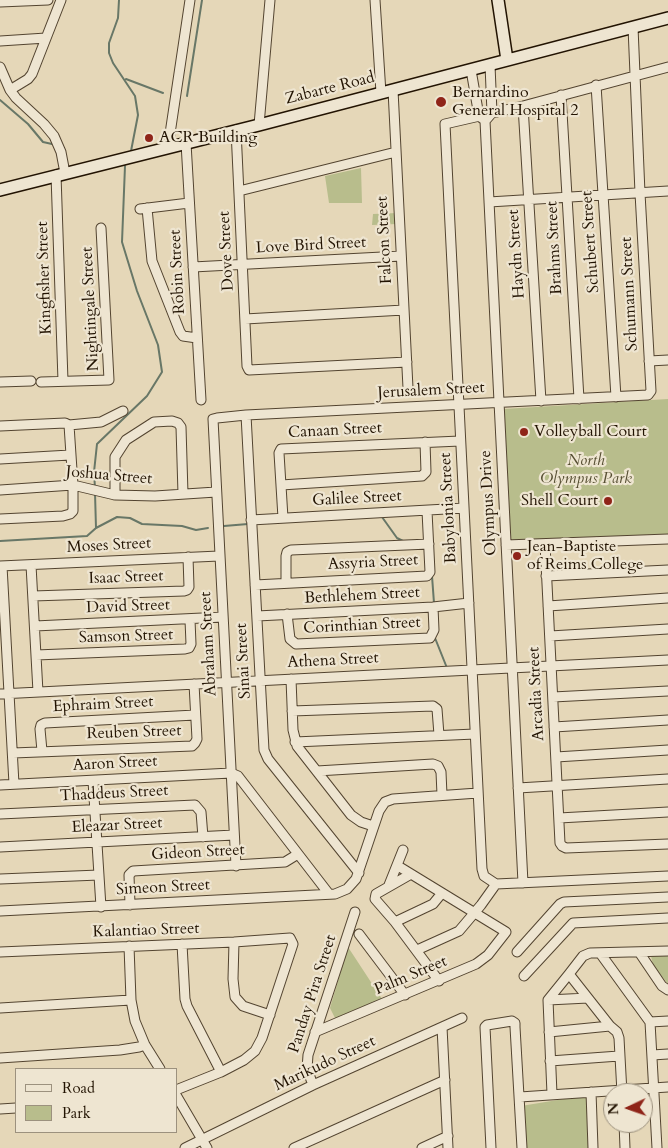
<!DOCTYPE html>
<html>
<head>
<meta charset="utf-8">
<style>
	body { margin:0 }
	#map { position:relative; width:668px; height:1148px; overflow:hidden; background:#e5d7b8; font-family:Cardo,serif }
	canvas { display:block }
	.legend { position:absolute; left:15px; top:1068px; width:162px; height:65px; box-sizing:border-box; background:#eee5d1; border:1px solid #9c917e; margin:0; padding:6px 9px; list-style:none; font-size:15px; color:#221302 }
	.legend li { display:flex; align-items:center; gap:10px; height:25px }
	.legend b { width:25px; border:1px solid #9c917e }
	.north { position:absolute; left:603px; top:1083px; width:50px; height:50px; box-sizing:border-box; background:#eee5d1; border:1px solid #9c917e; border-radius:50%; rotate:267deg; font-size:14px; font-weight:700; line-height:20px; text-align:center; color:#221302 }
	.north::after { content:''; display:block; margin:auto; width:18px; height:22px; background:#8f2418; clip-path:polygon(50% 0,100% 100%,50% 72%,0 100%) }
</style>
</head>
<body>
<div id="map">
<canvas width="668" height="1148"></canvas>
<ul class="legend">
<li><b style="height:6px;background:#eee5d1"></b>Road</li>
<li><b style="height:14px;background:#b8bd8c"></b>Park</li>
</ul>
<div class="north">N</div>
</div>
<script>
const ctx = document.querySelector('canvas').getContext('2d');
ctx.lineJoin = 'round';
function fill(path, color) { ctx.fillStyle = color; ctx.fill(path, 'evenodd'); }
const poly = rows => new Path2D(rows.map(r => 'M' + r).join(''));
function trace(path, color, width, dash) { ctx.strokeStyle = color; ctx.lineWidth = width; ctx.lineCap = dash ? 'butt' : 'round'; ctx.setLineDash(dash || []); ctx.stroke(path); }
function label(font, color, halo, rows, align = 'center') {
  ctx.font = font + ' Cardo,serif'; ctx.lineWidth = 4.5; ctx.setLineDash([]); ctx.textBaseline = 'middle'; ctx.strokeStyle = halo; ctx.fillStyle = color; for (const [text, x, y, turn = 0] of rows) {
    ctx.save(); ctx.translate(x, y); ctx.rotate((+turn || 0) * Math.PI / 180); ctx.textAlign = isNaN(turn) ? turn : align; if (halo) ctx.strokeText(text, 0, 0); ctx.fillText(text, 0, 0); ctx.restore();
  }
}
fill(poly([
	[361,168,362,203,329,203,325,176],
	[397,213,397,224,372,225,373,214],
	[668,399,668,534,509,541,503,409],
	[348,947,384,1002,337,1022,330,1008],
	[651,956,668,956,668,984,653,965],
	[588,1095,588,1148,522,1148,521,1106]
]), '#b8bd8c');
trace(poly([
	[119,0,118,18,109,43,109,53,113,63,135,96,138,115,131,151],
	[126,79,163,93],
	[187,96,202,0],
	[0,100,28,124,43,142,52,144],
	[95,488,94,472,97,444,147,396,162,372,158,345,137,291,122,242,125,166],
	[95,493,96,528],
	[382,517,397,538,405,542],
	[224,526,248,524],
	[0,541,87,536,96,528,117,517,130,518,142,524,182,526,196,530,208,528],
	[432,576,434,603],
	[435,638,447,668]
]), '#687767', 2);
const street = poly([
	[375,0,381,93],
	[0,2,48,0],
	[0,41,46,38],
	[490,65,492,113,485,121,523,883],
	[0,67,10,90,16,98,44,124,54,136,61,152,65,173],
	[471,70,479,116,483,119],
	[596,85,616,397],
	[10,90,28,79,32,74,61,0],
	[393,90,408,388],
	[561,95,579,399],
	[523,106,541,401],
	[259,125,270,0],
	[236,130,247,366,249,370,407,362],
	[186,143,201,400],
	[168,147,190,0],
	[56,175,63,381],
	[239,191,396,152],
	[489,202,668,191],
	[147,208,152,261,180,332,183,336,197,338],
	[140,209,189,203],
	[193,267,401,256],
	[245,319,404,310],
	[649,361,668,360],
	[0,382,31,381],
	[41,382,109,380,101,228],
	[246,415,264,750,268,759,359,873],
	[0,426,65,423,69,425,101,422,123,411],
	[0,459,70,455],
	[281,485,422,476,426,472,425,442],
	[0,490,73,485,115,495,155,496,216,492],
	[115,495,115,457,126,440,154,422,172,421,178,423,181,427,183,494],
	[283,518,279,453,281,449,460,441],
	[0,519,63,516,70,514,73,511,73,485,69,425],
	[251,520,464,508],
	[545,544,560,843,562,846,566,848,668,844],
	[506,545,668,539],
	[31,565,38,692],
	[0,566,219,556],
	[2,566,14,784],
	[546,576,668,570],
	[286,582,286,556,287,552,291,550,429,544],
	[255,585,427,576,430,572,427,511],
	[33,596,184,591,187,590,189,587,188,557],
	[548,606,668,598],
	[287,614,290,639,296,644,430,638,434,630,433,607],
	[257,616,433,607,469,603],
	[35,626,223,617],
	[550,636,668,629],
	[36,655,185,649,189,648,191,644,190,620],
	[291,679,293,730,297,746,351,815,361,822,373,826],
	[0,694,668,660],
	[553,697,668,691],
	[292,711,433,706,437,709,439,735],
	[554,727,668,720],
	[295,742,475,734],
	[42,751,40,729,41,725,45,723,195,715],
	[13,753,192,746,195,743,197,739,194,684],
	[556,757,668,750],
	[317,771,433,764,438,766,441,772,442,795],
	[93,781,101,907],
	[0,785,231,773,238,776,329,894],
	[518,788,668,779],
	[0,814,195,805,201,812,203,837],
	[559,818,668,812],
	[0,847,234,835],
	[236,866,213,419,217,418,246,415,648,395,651,391,640,193,633,27],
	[411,874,376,894,375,899,395,922,439,981],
	[0,879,99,875],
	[496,884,484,876,482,869,445,124,523,106,668,67],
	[496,884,668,876],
	[389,885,403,850],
	[130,905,129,875,133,871,285,862,298,854],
	[0,911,335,894,347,889,356,879,379,811,385,802,393,799,478,793],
	[395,922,433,904,442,893],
	[359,934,405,995],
	[234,942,233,979,235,997,243,1006,270,1015],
	[182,944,185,999,187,1006,221,1072],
	[129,946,131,1000,135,1021,145,1045,160,1069],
	[417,950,459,931,481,905,496,884],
	[0,952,234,942,290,938,293,944,262,1038,255,1051,244,1060,221,1072,176,1090],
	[517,952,560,904,564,902,668,897],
	[639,952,662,986,668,990],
	[600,953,650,1022],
	[569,974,610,1026,617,1032,619,1038,622,1093],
	[524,976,573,923,668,918],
	[548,1000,588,998],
	[0,1008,131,1000],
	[650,1022,657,1148],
	[650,1022,668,1021],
	[442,1027,448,1148],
	[315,1032,476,964,488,955,506,932,398,866],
	[549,1032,610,1026],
	[652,1055,668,1054],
	[0,1058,120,1050,139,1047,145,1045],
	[550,1061,619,1056],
	[313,1085,307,1069,308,1055,355,912],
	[591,1092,593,1148],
	[552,1094,548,1000,569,974,583,956,590,953,668,951],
	[176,1095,207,1148],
	[520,1097,668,1087],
	[0,1109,16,1108],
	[624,1123,625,1148],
	[185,1148,313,1085,462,1018],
	[294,1148,445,1080],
	[422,1148,448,1136],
	[491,1148,485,1027,487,1025,512,1021,515,1023,515,1027,522,1148]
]);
const secondary = poly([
	[498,0,507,60],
	[0,190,259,125,668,18]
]);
trace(street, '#534430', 11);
trace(secondary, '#221302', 14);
trace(street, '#eee5d1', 9);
trace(secondary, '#eee5d1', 11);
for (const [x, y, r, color] of [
	[441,102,6,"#8f2418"],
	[149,138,5,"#8f2418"],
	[524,432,5,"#8f2418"],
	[608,501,5,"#8f2418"],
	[517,556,5,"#8f2418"]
]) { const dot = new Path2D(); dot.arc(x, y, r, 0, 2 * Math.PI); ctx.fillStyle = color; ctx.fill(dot); trace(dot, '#eee5d1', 2); }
label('16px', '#221302', '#eee5d1', [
	["Zabarte Road",330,89,-14],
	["Falcon Street",385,240,-93],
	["Schubert Street",591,242,-94],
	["Love Bird Street",311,246,-3],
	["Brahms Street",555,248,-93],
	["Dove Street",227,251,-93],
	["Haydn Street",517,254,-94],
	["Robin Street",178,272,-93],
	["Kingfisher Street",45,278,-92],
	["Schumann Street",630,294,-93],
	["Nightingale Street",91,309,-93],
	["Jerusalem Street",431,391,-3],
	["Canaan Street",335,431,-3],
	["Joshua Street",109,476,5],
	["Galilee Street",357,499,-3],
	["Olympus Drive",489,503,-93],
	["Babylonia Street",449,508,-93],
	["Moses Street",109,546,-3],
	["Assyria Street",373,563,-3],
	["Isaac Street",126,578,-2],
	["Bethlehem Street",362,596,-3],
	["David Street",128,607,-2],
	["Corinthian Street",362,626,-3],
	["Samson Street",126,637,-2],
	["Abraham Street",209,644,-93],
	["Sinai Street",244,661,-93],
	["Athena Street",333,661,-3],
	["Arcadia Street",537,694,-93],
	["Ephraim Street",103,705,-3],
	["Reuben Street",134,733,-2],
	["Aaron Street",115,764,-3],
	["Thaddeus Street",114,794,-3],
	["Eleazar Street",117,826,-3],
	["Gideon Street",198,853,-3],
	["Simeon Street",163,888,-3],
	["Kalantiao Street",146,931,-2],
	["Palm Street",411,976,-23],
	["Panday Pira Street",313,994,-72],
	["Marikudo Street",325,1064,-25]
]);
label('16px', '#221302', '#eee5d1', [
	["Bernardino",452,93],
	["General Hospital 2",452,111],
	["ACR Building",159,138],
	["Volleyball Court",534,432],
	["Shell Court",598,501,"right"],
	["Jean-Baptiste",527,547],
	["of Reims College",527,565]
], 'left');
label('italic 16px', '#564e32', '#eee5d1', [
	["North",586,461],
	["Olympus Park",586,479]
]);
</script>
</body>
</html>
